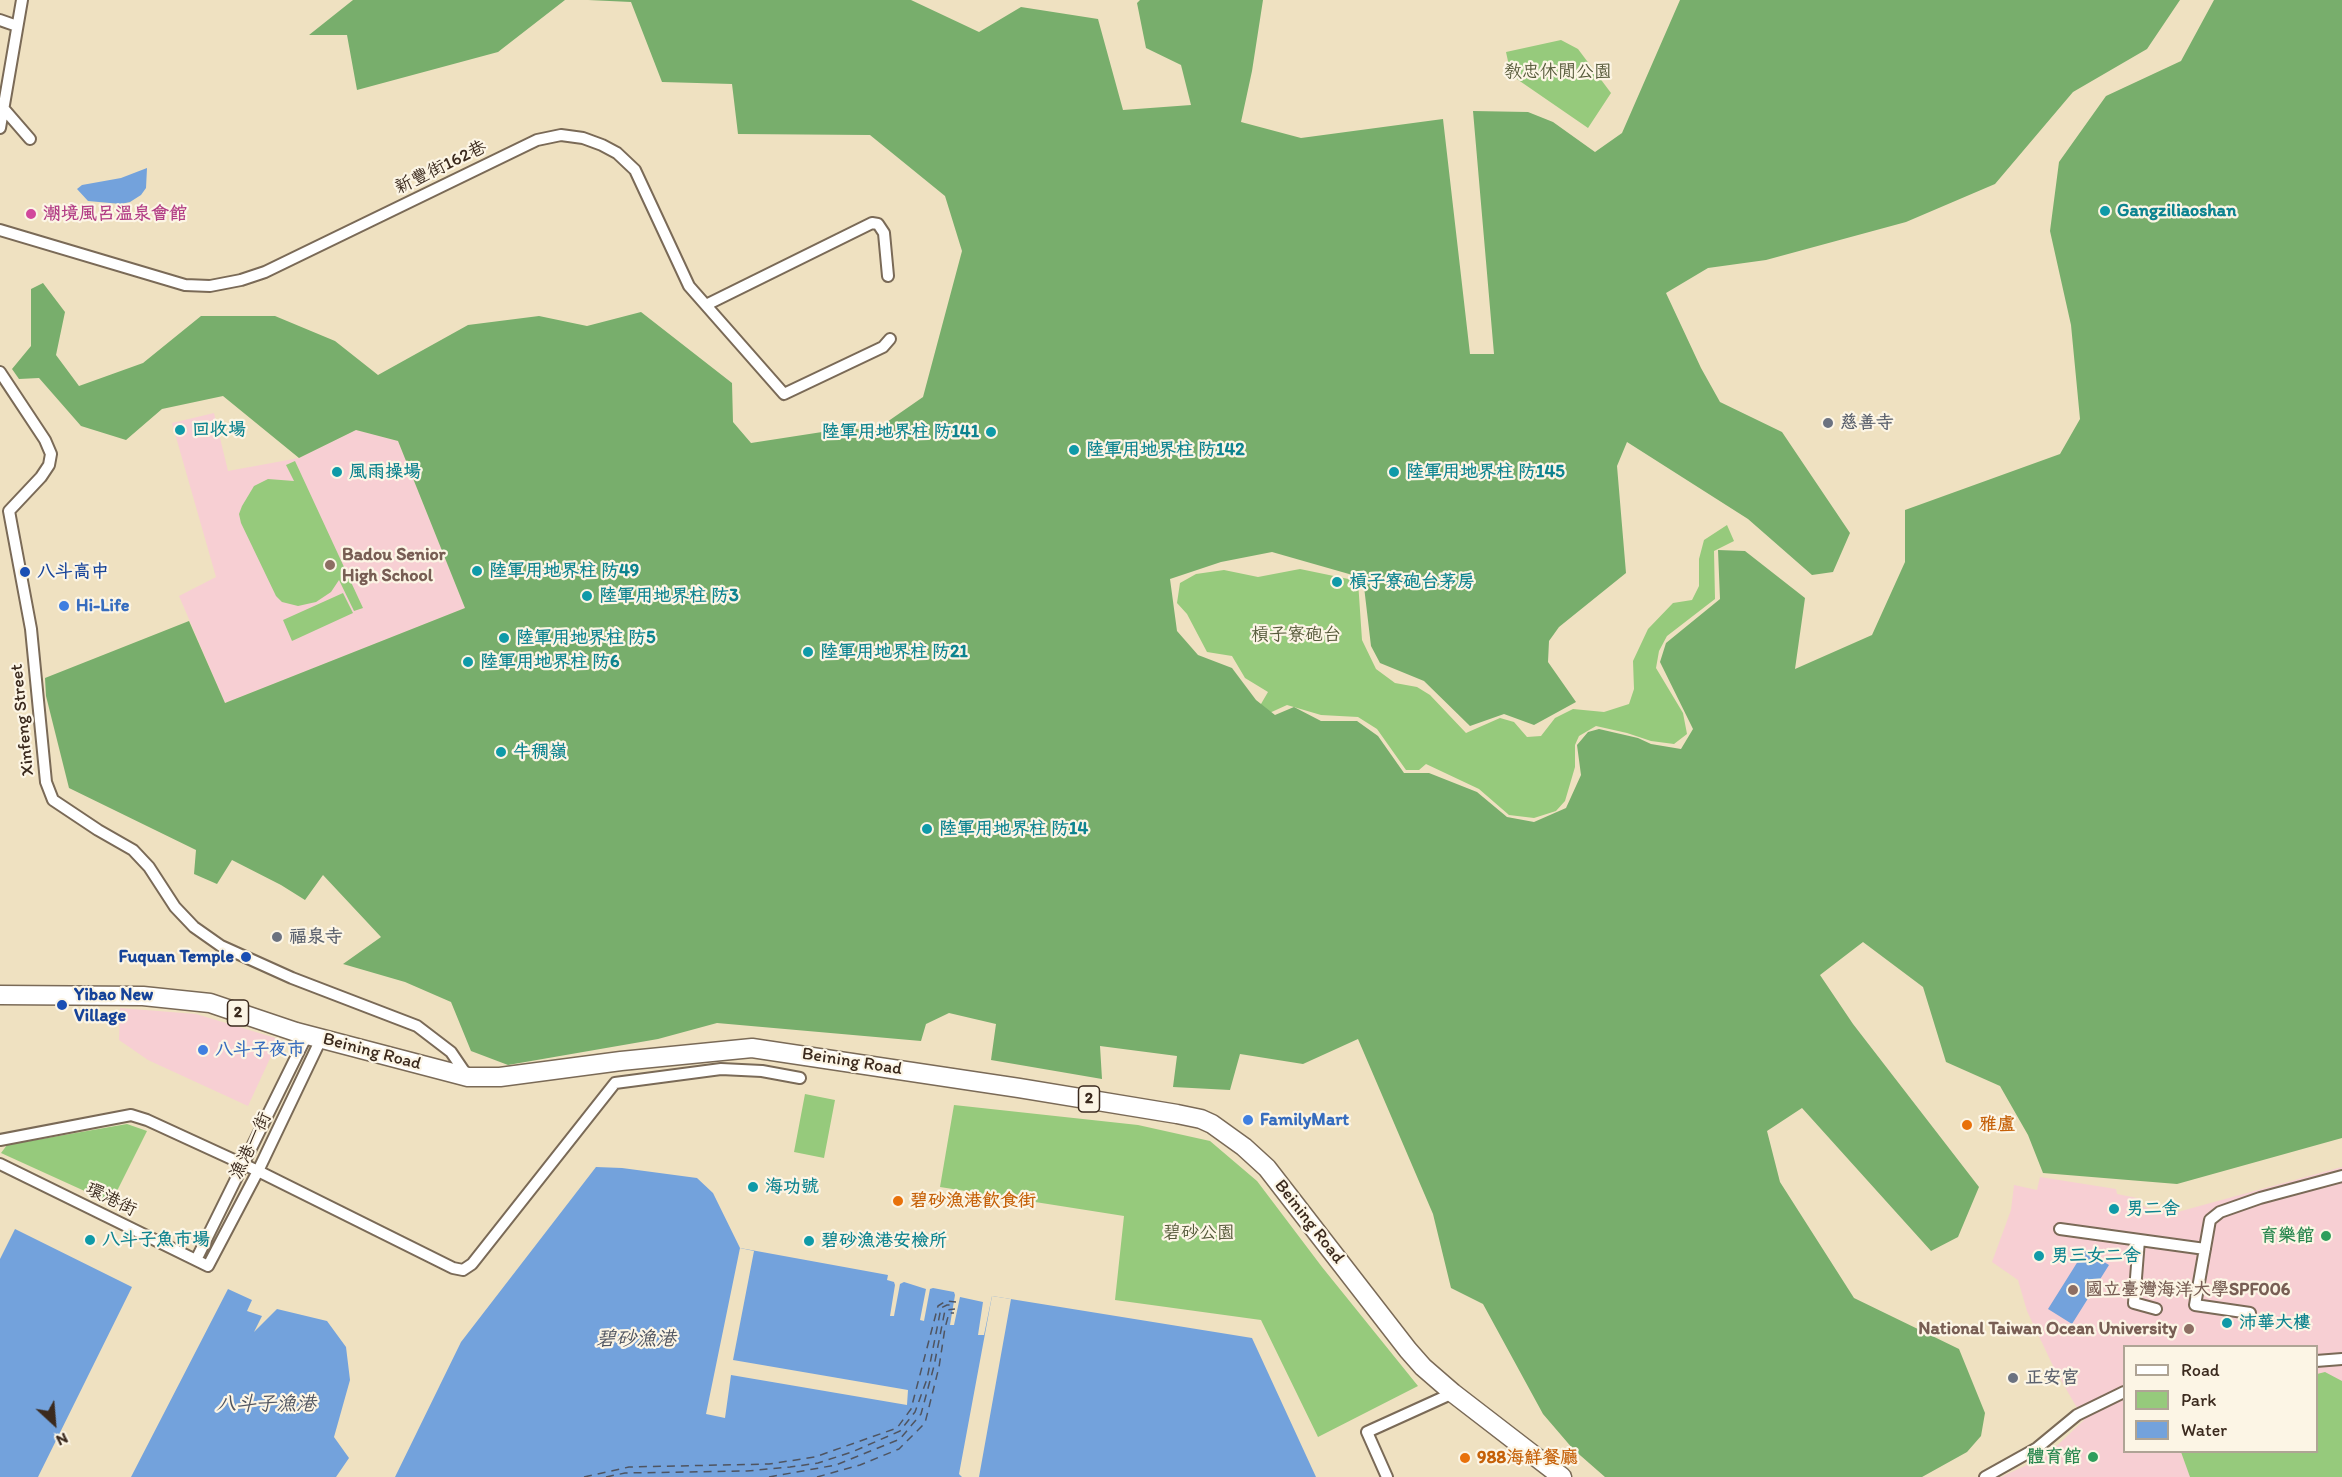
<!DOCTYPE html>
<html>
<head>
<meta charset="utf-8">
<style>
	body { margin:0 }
	#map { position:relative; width:2342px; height:1477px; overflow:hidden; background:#efe1c1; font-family:Itim,sans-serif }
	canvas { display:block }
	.legend { position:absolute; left:2123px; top:1345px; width:195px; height:108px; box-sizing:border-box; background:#fcf5e5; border:2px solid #afa495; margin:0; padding:8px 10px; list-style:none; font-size:18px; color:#3b2a1e }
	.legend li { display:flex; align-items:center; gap:12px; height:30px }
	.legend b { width:30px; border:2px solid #afa495 }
	.north { position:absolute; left:24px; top:1393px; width:60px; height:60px; -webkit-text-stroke:4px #fcf5e5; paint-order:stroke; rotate:154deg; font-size:16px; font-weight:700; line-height:24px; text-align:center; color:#3b2a1e }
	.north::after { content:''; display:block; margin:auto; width:21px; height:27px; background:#3b2a1e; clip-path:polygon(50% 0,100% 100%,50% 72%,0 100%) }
</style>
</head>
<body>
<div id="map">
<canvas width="2342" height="1477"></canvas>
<ul class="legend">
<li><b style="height:8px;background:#fff"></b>Road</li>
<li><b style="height:16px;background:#96ca7c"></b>Park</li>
<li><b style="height:16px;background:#73a2dc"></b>Water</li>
</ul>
<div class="north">N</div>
</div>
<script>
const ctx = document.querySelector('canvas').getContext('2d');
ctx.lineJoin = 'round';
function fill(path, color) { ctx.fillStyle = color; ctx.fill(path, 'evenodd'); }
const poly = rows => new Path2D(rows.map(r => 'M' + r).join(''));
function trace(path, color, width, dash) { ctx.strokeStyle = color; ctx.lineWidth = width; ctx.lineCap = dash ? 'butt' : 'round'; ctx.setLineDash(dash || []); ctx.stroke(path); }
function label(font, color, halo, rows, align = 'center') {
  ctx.font = font + ' Itim,"LXGW WenKai TC",sans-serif'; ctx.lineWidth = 4.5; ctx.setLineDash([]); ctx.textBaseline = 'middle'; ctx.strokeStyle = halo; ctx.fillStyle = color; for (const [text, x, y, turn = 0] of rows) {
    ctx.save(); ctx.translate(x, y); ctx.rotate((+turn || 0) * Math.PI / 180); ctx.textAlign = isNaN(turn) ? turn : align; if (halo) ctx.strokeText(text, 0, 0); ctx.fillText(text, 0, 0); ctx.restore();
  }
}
fill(poly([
	[214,413,228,471,299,458,356,430,398,441,465,608,225,703,179,596,216,577,172,423],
	[120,1008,196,1014,279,1039,248,1106,148,1060,119,1040],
	[2342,1167,2342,1477,2001,1477,2046,1456,2084,1420,2054,1368,2027,1311,2018,1280,1992,1262,2011,1210,2014,1185,2037,1190,2040,1177,2116,1189,2117,1194,2142,1199,2142,1205,2147,1208,2174,1213],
	[2124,1346,2316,1346,2316,1452,2124,1452]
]), '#f7cfd3');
fill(poly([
	[1561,40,1578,49,1611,93,1588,128,1511,75,1506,52],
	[295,461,363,608,354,611,339,580,331,592,316,602,298,606,282,602,276,596,241,523,239,514,242,506,254,486,268,479,294,481,286,465],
	[1727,525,1734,541,1714,551,1715,599,1667,636,1659,651,1656,668,1683,713,1687,734,1674,744,1651,741,1627,733,1596,726,1579,736,1575,745,1575,767,1565,801,1556,811,1534,818,1509,815,1479,789,1426,764,1419,770,1406,770,1377,729,1358,717,1321,715,1287,705,1265,715,1237,745,1268,692,1245,678,1232,656,1207,652,1187,614,1177,603,1180,583,1196,574,1224,570,1258,577,1300,569,1358,581,1362,640,1376,669,1395,683,1417,687,1430,695,1466,733,1500,718,1514,722,1527,737,1541,736,1555,718,1573,709,1604,712,1629,704,1634,689,1633,661,1648,629,1673,603,1692,600,1699,586,1699,559,1704,540],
	[343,593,353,613,292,641,283,620],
	[805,1094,835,1100,824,1158,794,1152],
	[954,1105,1138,1125,1210,1141,1257,1181,1322,1267,1418,1386,1318,1437,1261,1320,1115,1300,1124,1216,940,1187],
	[127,1124,147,1131,111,1203,1,1153,7,1145],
	[2325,1372,2342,1381,2342,1477,2190,1477,2181,1452,2316,1452,2317,1374]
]), '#96ca7c');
fill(poly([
	[353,0,565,0,498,52,357,90,347,35,309,35],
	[588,0,911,0,979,32,1021,7,1098,19,1123,110,1191,105,1181,65,1146,48,1137,3,1140,0,1263,0,1252,71,1241,122,1301,138,1443,119,1470,354,1494,354,1473,111,1528,112,1553,122,1595,152,1622,133,1680,0,2180,0,2147,49,2073,92,1995,184,1906,222,1766,260,1708,268,1666,293,1701,368,1720,402,1782,432,1850,533,1833,572,1812,575,1748,519,1627,442,1617,466,1626,573,1559,627,1549,641,1548,662,1576,702,1534,725,1504,714,1470,726,1424,681,1380,663,1371,646,1363,578,1272,552,1221,562,1170,579,1177,631,1198,655,1232,668,1256,700,1275,715,1294,707,1321,721,1357,721,1378,736,1404,773,1429,773,1477,792,1507,817,1534,822,1566,808,1581,775,1577,745,1588,732,1599,729,1638,738,1651,744,1681,749,1693,729,1660,662,1666,643,1720,599,1718,550,1745,551,1805,598,1795,669,1872,635,1905,562,1905,510,2060,454,2080,419,2071,325,2050,231,2059,162,2106,96,2181,61,2214,0,2342,0,2342,1138,2177,1184,2043,1173,2028,1135,2000,1086,1946,1062,1923,987,1863,942,1820,975,1853,1024,1979,1187,1958,1237,1931,1251,1802,1108,1767,1131,1780,1182,1854,1298,1959,1349,1985,1413,1981,1436,1967,1452,1922,1477,1605,1477,1573,1449,1543,1414,1483,1304,1451,1288,1433,1214,1358,1039,1303,1064,1240,1054,1230,1090,1173,1087,1177,1056,1100,1046,1102,1079,991,1060,996,1024,949,1013,926,1024,921,1041,717,1023,658,1039,508,1065,471,1051,451,1002,405,982,343,964,381,937,323,875,305,900,281,885,232,860,217,884,194,874,196,850,69,788,46,696,45,678,189,621,225,703,465,608,398,441,356,430,299,458,223,396,162,409,126,440,81,426,39,378,19,379,12,369,31,346,31,289,43,283,65,312,56,355,79,386,143,363,201,316,275,316,335,341,378,375,468,325,539,316,587,326,641,312,732,383,733,422,751,443,848,428,874,431,923,397,962,251,945,196,870,135,738,134,732,84,662,82,631,2]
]), '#78ae6c');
fill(poly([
	[147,168,146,188,141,195,130,202,121,204,88,201,77,189,82,185,121,178],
	[596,1167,622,1168,697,1178,713,1193,740,1248,888,1275,887,1280,894,1282,895,1285,890,1316,894,1316,900,1284,904,1282,926,1289,920,1320,924,1321,930,1289,933,1288,954,1292,955,1295,950,1325,954,1325,960,1297,983,1302,978,1335,984,1335,992,1296,1252,1338,1316,1477,395,1477,461,1342],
	[15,1229,132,1287,38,1477,0,1477,0,1259],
	[2085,1250,2109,1265,2072,1324,2048,1309],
	[228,1289,252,1300,247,1311,262,1316,254,1332,277,1309,327,1321,346,1347,350,1380,334,1437,349,1458,336,1477,131,1477]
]), '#73a2dc');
fill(poly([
	[740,1248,754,1251,733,1360,908,1390,907,1405,731,1375,725,1418,706,1414],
	[992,1296,1011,1299,979,1477,962,1477,959,1474]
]), '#efe1c1');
trace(poly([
	[584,1477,629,1467,769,1464,815,1457,897,1428,911,1409,938,1306,946,1301,956,1302],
	[606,1477,625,1473,747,1471,790,1467,818,1463,852,1452,900,1431,915,1412,927,1379,941,1308,947,1305,955,1305],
	[769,1477,836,1465,900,1439,921,1414,934,1366,945,1310,955,1309],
	[817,1477,860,1465,899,1449,925,1423,939,1367,945,1328,949,1313,954,1313]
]), '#4f5460', 1.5, [8, 6]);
const minor = poly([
	[0,20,17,26],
	[4,109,30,139],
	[0,128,22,0],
	[0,230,185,285,210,286,241,280,265,272,537,140,561,135,583,138,602,145,617,153,635,170,689,286,784,394,883,347,890,339],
	[706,305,872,223,878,224,884,233,888,276],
	[0,372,45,440,51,454,49,465,41,477,9,511,31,629,46,782,53,800,98,830,133,850,149,867,175,907,194,927,221,946,292,978,417,1026,451,1052,468,1077],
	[0,1140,131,1115,147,1120,258,1171,453,1268,463,1270,472,1264,615,1083,721,1069,762,1071,800,1078],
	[0,1164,208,1266,258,1171,321,1039],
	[2060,1229,2205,1249],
	[2139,1240,2134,1303,2156,1309],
	[196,1260,307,1035],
	[2250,1313,2195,1305,2210,1220,2220,1212,2260,1198,2342,1176],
	[2316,1361,2342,1359],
	[1387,1477,1367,1432,1453,1393],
	[1985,1477,2037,1448,2077,1415,2124,1392]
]);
const primary = poly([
	[0,995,143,996,210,1003,296,1032,468,1077,500,1077,621,1061,752,1048,1019,1088,1177,1114,1201,1119,1212,1124,1244,1147,1267,1168,1408,1350,1423,1367,1453,1393,1562,1477]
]);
trace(minor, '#7a6a57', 14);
trace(primary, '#7a6a57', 21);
trace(minor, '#fff', 10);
trace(primary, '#fff', 18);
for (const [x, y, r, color] of [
	[2105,211,6,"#0f9aa8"],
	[31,214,6,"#d1479c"],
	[1828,423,6,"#6b7280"],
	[180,430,6,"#0f9aa8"],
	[991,432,6,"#0f9aa8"],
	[1074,450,6,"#0f9aa8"],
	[337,472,6,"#0f9aa8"],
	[1394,472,6,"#0f9aa8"],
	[330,565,6,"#8d6e63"],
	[477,571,6,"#0f9aa8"],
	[25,572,6,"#1a4fb4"],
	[1337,582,6,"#0f9aa8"],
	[587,596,6,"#0f9aa8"],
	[64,606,6,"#3f7fe0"],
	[504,638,6,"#0f9aa8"],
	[808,652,6,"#0f9aa8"],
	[468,662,6,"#0f9aa8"],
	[501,752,6,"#0f9aa8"],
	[927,829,6,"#0f9aa8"],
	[277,937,6,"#6b7280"],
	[246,957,6,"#1a4fb4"],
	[62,1005,6,"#1a4fb4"],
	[203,1050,6,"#3f7fe0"],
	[1248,1120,6,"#3f7fe0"],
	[1967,1125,6,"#e8710a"],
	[753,1187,6,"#0f9aa8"],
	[898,1201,6,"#e8710a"],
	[2114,1209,6,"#0f9aa8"],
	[2326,1236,6,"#2e9e5b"],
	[90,1240,6,"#0f9aa8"],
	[809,1241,6,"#0f9aa8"],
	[2039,1256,6,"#0f9aa8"],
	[2073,1290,6,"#8d6e63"],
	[2227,1323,6,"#0f9aa8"],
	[2189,1329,6,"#8d6e63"],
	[2013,1378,6,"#6b7280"],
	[2093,1457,6,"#2e9e5b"],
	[1465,1458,6,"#e8710a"]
]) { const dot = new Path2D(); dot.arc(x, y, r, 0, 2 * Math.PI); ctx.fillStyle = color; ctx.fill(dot); trace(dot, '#fcf5e5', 2); }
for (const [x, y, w] of [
	[238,1013,21],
	[1089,1099,21]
]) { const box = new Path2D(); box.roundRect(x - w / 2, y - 13, w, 26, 4.5); ctx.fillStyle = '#fcf5e5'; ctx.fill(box); trace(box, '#3b2a1e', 1.5); }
label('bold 16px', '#3b2a1e', null, [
	["2",238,1013],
	["2",1089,1099]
]);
label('18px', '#565a3a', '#fcf5e5', [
	["教忠休閒公園",1558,72],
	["槓子寮砲台",1296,635],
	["碧砂公園",1199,1233]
]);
label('18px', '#3b2a1e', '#fcf5e5', [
	["新豐街162巷",441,168,-26],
	["Xinfeng Street",23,720,-96],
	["Beining Road",372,1052,15],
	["Beining Road",852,1062,9],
	["漁港一街",251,1146,-64],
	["環港街",111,1200,26],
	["Beining Road",1309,1222,52]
]);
label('bold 18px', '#0d838f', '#fcf5e5', [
	["Gangziliaoshan",2117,211],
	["回收場",192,430],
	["陸軍用地界柱 防141",979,432,"right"],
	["陸軍用地界柱 防142",1086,450],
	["風雨操場",349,472],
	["陸軍用地界柱 防145",1406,472],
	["陸軍用地界柱 防49",489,571],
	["槓子寮砲台茅房",1349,582],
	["陸軍用地界柱 防3",599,596],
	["陸軍用地界柱 防5",516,638],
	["陸軍用地界柱 防21",820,652],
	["陸軍用地界柱 防6",480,662],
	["牛稠嶺",513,752],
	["陸軍用地界柱 防14",939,829],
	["海功號",765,1187],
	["男二舍",2126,1209],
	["八斗子魚市場",102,1240],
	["碧砂漁港安檢所",821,1241],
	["男三女二舍",2051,1256],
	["沛華大樓",2239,1323]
], 'left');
label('bold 18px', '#b23c85', '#fcf5e5', [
	["潮境風呂溫泉會館",43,214]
], 'left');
label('bold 18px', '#5b616d', '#fcf5e5', [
	["慈善寺",1840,423],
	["福泉寺",289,937],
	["正安宮",2025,1378]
], 'left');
label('bold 18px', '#785e54', '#fcf5e5', [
	["Badou Senior",342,555],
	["High School",342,576],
	["國立臺灣海洋大學SPF006",2085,1290],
	["National Taiwan Ocean University",2177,1329,"right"]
], 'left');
label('bold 18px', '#164399', '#fcf5e5', [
	["八斗高中",37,572],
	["Fuquan Temple",234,957,"right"],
	["Yibao New",74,995],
	["Village",74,1016]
], 'left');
label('bold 18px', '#366cbe', '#fcf5e5', [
	["Hi-Life",76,606],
	["八斗子夜市",215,1050],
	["FamilyMart",1260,1120]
], 'left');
label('bold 18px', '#c56008', '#fcf5e5', [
	["雅盧",1979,1125],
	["碧砂漁港飲食街",910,1201],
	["988海鮮餐廳",1477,1458]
], 'left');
label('bold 18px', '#27864d', '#fcf5e5', [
	["育樂館",2314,1236],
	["體育館",2081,1457]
], 'right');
label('italic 20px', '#4f5460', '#fcf5e5', [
	["碧砂漁港",636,1340],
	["八斗子漁港",266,1405]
]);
</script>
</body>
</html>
